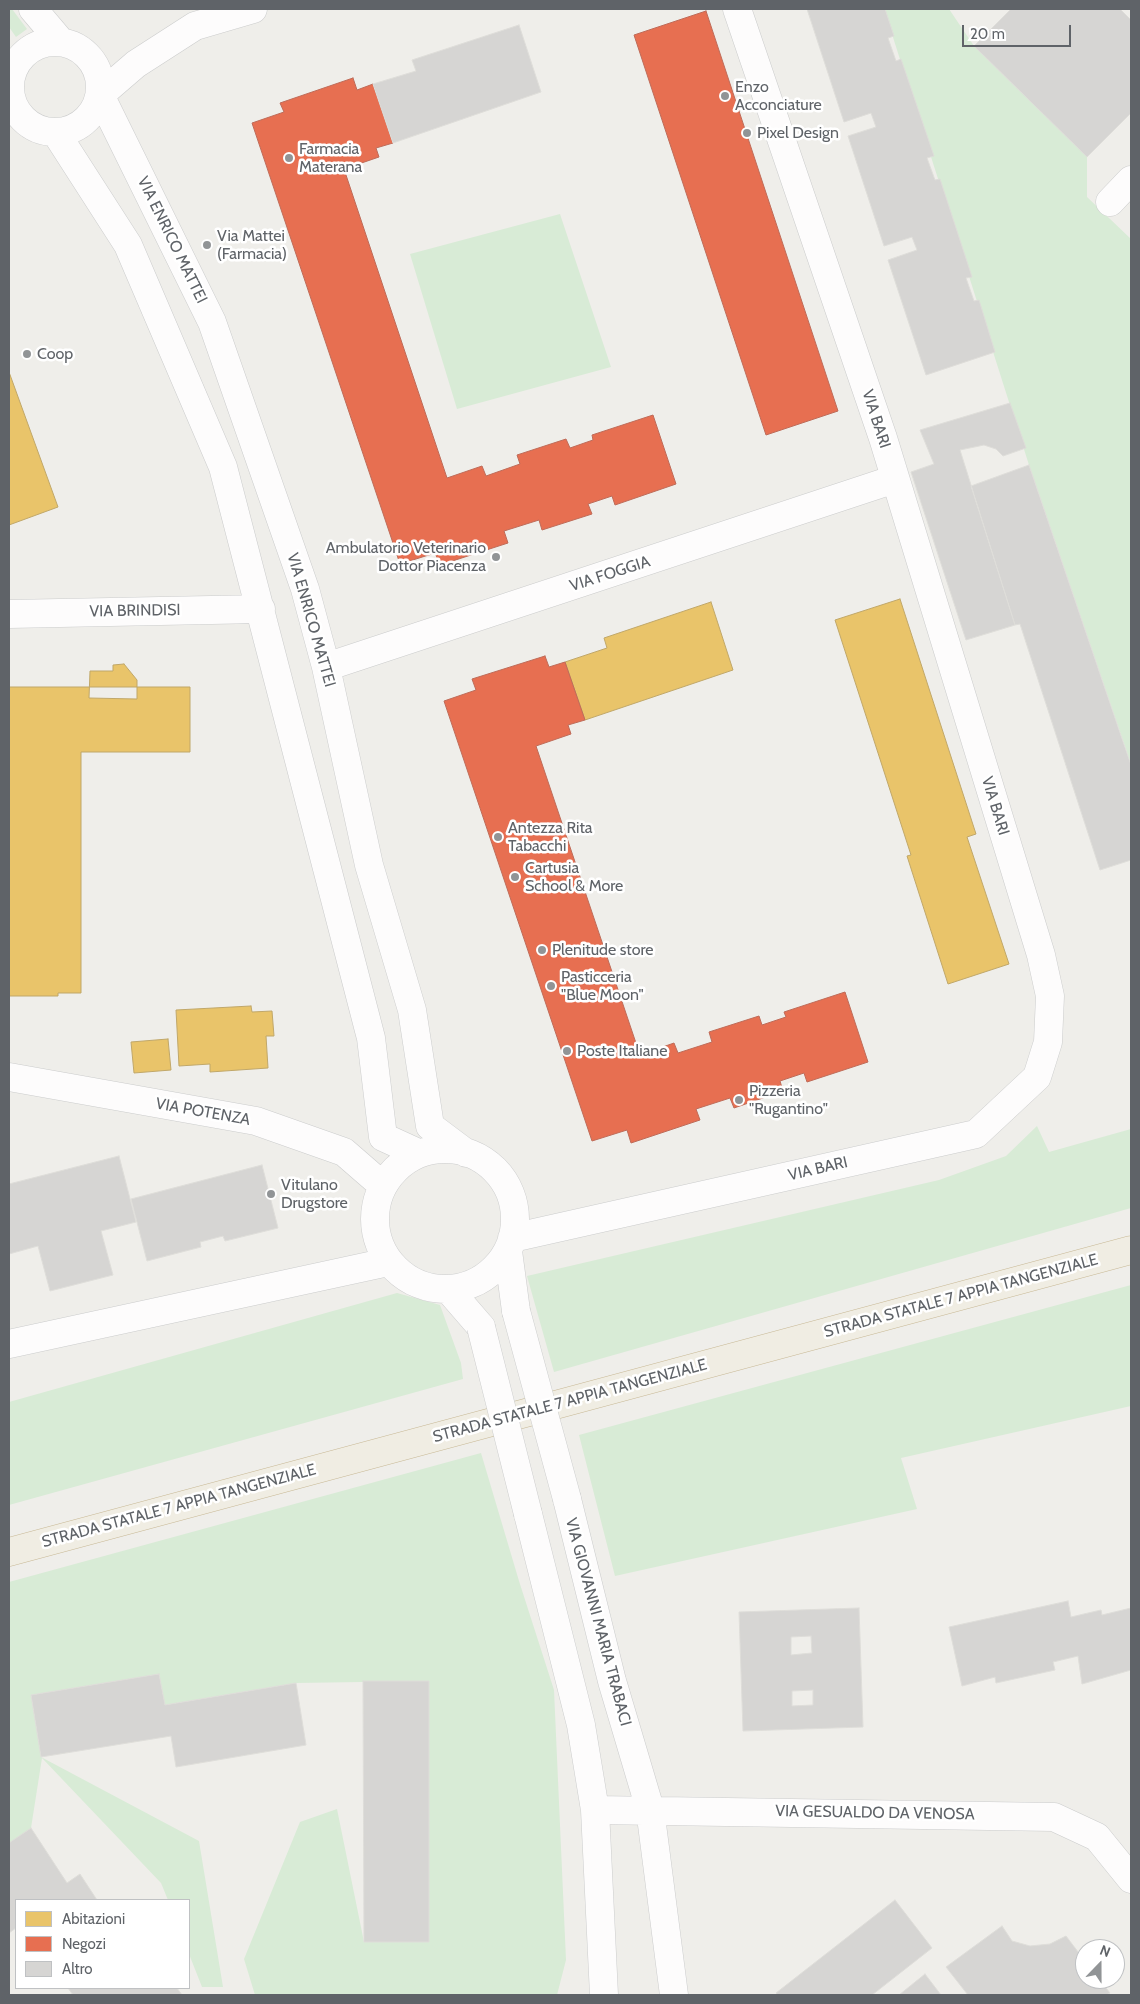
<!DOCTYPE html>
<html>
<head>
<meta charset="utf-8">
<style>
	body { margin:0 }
	#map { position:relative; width:1140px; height:2004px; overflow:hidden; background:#efeeea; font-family:Cabin,sans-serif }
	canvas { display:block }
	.frame { position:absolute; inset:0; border:10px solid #5f6368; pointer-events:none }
	.legend { position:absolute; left:15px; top:1899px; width:175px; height:90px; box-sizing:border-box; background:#fff; border:1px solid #bfc1c3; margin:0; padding:6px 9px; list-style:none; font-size:15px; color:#5f6368 }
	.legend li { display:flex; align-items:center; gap:10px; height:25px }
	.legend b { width:25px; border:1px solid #bfc1c3 }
	.north { position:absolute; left:1075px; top:1939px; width:50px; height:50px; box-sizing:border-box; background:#fff; border:1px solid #bfc1c3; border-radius:50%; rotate:22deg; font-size:14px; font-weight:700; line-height:20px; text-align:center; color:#5f6368 }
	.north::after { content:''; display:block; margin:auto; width:18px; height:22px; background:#919496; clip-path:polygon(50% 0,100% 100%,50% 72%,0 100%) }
	.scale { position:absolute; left:962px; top:25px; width:109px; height:22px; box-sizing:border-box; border:2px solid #5f6368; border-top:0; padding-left:6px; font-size:15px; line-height:18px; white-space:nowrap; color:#5f6368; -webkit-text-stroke:4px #fff; paint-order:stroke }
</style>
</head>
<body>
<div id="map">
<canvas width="1140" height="2004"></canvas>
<div class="frame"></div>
<ul class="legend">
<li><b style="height:14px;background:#e9c46a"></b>Abitazioni</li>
<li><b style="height:14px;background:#e76f51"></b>Negozi</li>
<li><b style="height:14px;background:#d6d5d3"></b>Altro</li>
</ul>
<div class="north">N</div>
<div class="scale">20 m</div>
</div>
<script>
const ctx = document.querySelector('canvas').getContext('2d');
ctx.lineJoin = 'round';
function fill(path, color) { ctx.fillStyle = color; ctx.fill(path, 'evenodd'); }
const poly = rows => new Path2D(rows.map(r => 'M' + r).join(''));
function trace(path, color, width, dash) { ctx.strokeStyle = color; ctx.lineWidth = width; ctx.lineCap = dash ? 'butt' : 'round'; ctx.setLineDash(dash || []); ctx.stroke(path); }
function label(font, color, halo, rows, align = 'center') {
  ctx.font = font + ' Cabin,sans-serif'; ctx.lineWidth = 5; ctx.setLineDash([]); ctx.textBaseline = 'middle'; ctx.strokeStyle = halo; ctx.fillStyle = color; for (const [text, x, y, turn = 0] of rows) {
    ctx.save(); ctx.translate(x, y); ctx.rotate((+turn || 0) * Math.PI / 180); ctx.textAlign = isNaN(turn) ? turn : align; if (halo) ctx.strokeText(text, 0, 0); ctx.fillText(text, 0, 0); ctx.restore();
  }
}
fill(poly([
	[9,9,12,9,27,29,16,37,9,27],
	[884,9,949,9,974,46,1087,157,1087,197,1131,239,1131,764,1029,465],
	[560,214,611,367,457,409,410,254],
	[1037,1126,1049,1152,1131,1129,1131,1208,554,1372,527,1276,939,1180,1006,1156],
	[1131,1285,1131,1406,901,1458,917,1509,615,1576,579,1435],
	[397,1293,440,1305,461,1363,463,1379,9,1505,9,1402],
	[481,1453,519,1581,554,1690,566,1960,557,1995,255,1995,244,1959,300,1822,337,1809,364,1942,429,1941,429,1681,296,1683,165,1705,159,1674,31,1695,41,1757,199,1841,223,1987,202,1987,189,1954,189,1900,168,1900,161,1883,42,1758,31,1828,9,1845,9,1582]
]), '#d8ebd6');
const homes = poly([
	[9,372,58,507,9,525,9,372],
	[900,599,976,834,967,837,1009,964,948,984,907,856,911,855,835,620,900,599],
	[711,602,733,670,585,720,565,662,607,648,604,638,711,602],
	[124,664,137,680,137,699,89,698,90,671,113,671,113,665,124,664],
	[9,687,190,687,190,752,81,752,81,993,58,993,58,996,9,996,9,687],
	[251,1006,252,1012,272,1011,274,1036,266,1036,268,1068,210,1072,210,1064,179,1066,176,1010,251,1006],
	[168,1039,171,1070,134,1073,131,1042,168,1039]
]);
fill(homes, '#e9c46a');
trace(homes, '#c0a769', 1);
const shops = poly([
	[706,11,838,411,766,435,634,35,706,11],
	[353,78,357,90,373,84,393,143,376,148,379,157,344,169,447,478,482,466,486,476,520,464,517,455,566,439,570,448,593,440,592,435,653,415,676,484,615,505,612,496,588,504,592,514,542,530,539,520,504,531,508,543,440,565,435,553,400,564,252,123,284,112,280,103,353,78],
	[545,656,549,667,565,662,585,720,568,725,571,734,536,746,640,1055,674,1043,678,1053,712,1042,709,1032,759,1016,762,1025,786,1017,784,1012,845,992,868,1062,807,1082,804,1073,780,1081,783,1091,734,1108,730,1098,696,1109,700,1120,631,1143,627,1130,592,1141,444,701,476,690,472,679,545,656]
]);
fill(shops, '#e76f51');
trace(shops, '#be6b58', 1);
const building = poly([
	[807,9,885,9,894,36,888,38,896,61,901,59,934,156,927,158,935,180,940,179,972,277,966,278,974,301,979,300,995,352,926,375,888,260,917,250,912,237,884,246,848,136,876,127,871,113,844,122,807,9],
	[1011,9,1120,9,1131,20,1131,113,1087,157,974,46,1011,9],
	[519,25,541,92,393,143,373,84,416,71,412,60,519,25],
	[1010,403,1026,448,1003,456,996,449,984,445,960,450,1015,625,966,640,911,472,934,464,920,430,1010,403],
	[1029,465,1131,765,1131,860,1100,870,1020,624,1015,625,971,486,1029,465],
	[119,1156,136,1222,101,1231,113,1275,50,1291,38,1246,9,1254,9,1184,119,1156],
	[262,1165,278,1228,225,1241,223,1236,200,1242,201,1247,147,1261,131,1199,262,1165],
	[1068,1601,1071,1617,1101,1610,1102,1615,1131,1608,1131,1670,1082,1684,1078,1656,1053,1662,1055,1670,996,1683,995,1677,962,1686,949,1627,1068,1601],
	[859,1608,863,1727,743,1731,739,1612,859,1608],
	[811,1636,812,1653,791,1655,791,1637,811,1636],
	[813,1690,813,1705,792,1706,792,1691,813,1690],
	[159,1674,165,1705,296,1683,306,1745,176,1767,171,1736,41,1757,31,1695,159,1674],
	[363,1681,429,1681,429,1942,364,1942,363,1681],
	[31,1828,67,1883,80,1874,97,1900,16,1900,16,1928,9,1933,9,1843,31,1828],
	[895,1900,932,1948,872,1995,778,1995,776,1993,895,1900],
	[1002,1926,1012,1941,1030,1946,1050,1944,1066,1936,1085,1961,1085,1979,1099,1979,1110,1993,1106,1995,968,1995,946,1967,1002,1926],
	[925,1974,941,1995,899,1995,925,1974],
	[68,1988,177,1988,182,1995,73,1995,68,1988]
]);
fill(building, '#d6d5d3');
trace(building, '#deddd9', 1);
const minor = poly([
	[33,9,61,42],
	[253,9,195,26,136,64,100,95,212,322,305,589,326,667,369,865,412,1010,430,1126,466,1153],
	'10 87a45 45 0 1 1 90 0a45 45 0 1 1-90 0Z',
	[56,133,128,245,223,467,371,1038,383,1137,418,1153],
	[1110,202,1131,180],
	[9,614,261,609],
	[326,667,895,479],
	[9,1077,256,1121,344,1152,382,1185],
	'375 1219a70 70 0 1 1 140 0a70 70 0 1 1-140 0Z',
	[512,1238,976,1134,1037,1077,1048,1042,1050,996,1041,955,883,438,737,9],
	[508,1251,516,1311],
	[449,1290,481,1327],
	[9,1344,388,1262],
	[567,1499,612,1681,650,1809,674,1995],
	[528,1514,581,1725,595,1810,604,1995],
	[595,1810,1054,1817,1097,1837,1131,1879]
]);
const highway = poly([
	[9,1552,1131,1250]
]);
trace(minor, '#cbcccc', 29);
trace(highway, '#c8b996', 29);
trace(minor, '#fdfcfc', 28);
trace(highway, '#f0ede3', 28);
const minorBridge = poly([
	[516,1311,567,1499],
	[481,1327,528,1514]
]);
trace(minorBridge, '#cbcccc', 29, []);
trace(minorBridge, '#fdfcfc', 28);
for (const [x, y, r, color] of [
	[725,96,5,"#919496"],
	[747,133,5,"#919496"],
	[289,158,5,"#919496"],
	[207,245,5,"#919496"],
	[27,354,5,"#919496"],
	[496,557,5,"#919496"],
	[498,837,5,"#919496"],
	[515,877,5,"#919496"],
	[542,950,5,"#919496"],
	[551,986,5,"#919496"],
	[567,1051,5,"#919496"],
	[739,1100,5,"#919496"],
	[271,1194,5,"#919496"]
]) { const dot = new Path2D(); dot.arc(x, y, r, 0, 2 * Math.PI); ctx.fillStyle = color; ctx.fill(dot); trace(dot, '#fff', 2); }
label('16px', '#5f6368', '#fff', [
	["Enzo",735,87],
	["Acconciature",735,105],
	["Pixel Design",757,133],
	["Farmacia",299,149],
	["Materana",299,167],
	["Via Mattei",217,236],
	["(Farmacia)",217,254],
	["Coop",37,354],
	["Ambulatorio Veterinario",486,548,"right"],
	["Dottor Piacenza",486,566,"right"],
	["Antezza Rita",508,828],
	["Tabacchi",508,846],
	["Cartusia",525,868],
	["School & More",525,886],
	["Plenitude store",552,950],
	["Pasticceria",561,977],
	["\"Blue Moon\"",561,995],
	["Poste Italiane",577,1051],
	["Pizzeria",749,1091],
	["\"Rugantino\"",749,1109],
	["Vitulano",281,1185],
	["Drugstore",281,1203]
], 'left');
label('16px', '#5f6368', '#fff', [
	["VIA ENRICO MATTEI",172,240,64],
	["VIA BARI",876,419,72],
	["VIA FOGGIA",610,574,-18],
	["VIA BRINDISI",135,611,-1],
	["VIA ENRICO MATTEI",311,620,74],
	["VIA BARI",995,806,73],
	["VIA POTENZA",203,1112,10],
	["VIA BARI",818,1169,-13],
	["STRADA STATALE 7 APPIA TANGENZIALE",961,1296,-15],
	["STRADA STATALE 7 APPIA TANGENZIALE",570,1401,-15],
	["STRADA STATALE 7 APPIA TANGENZIALE",179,1506,-15],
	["VIA GIOVANNI MARIA TRABACI",598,1622,75],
	["VIA GESUALDO DA VENOSA",875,1813,1]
]);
</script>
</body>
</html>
